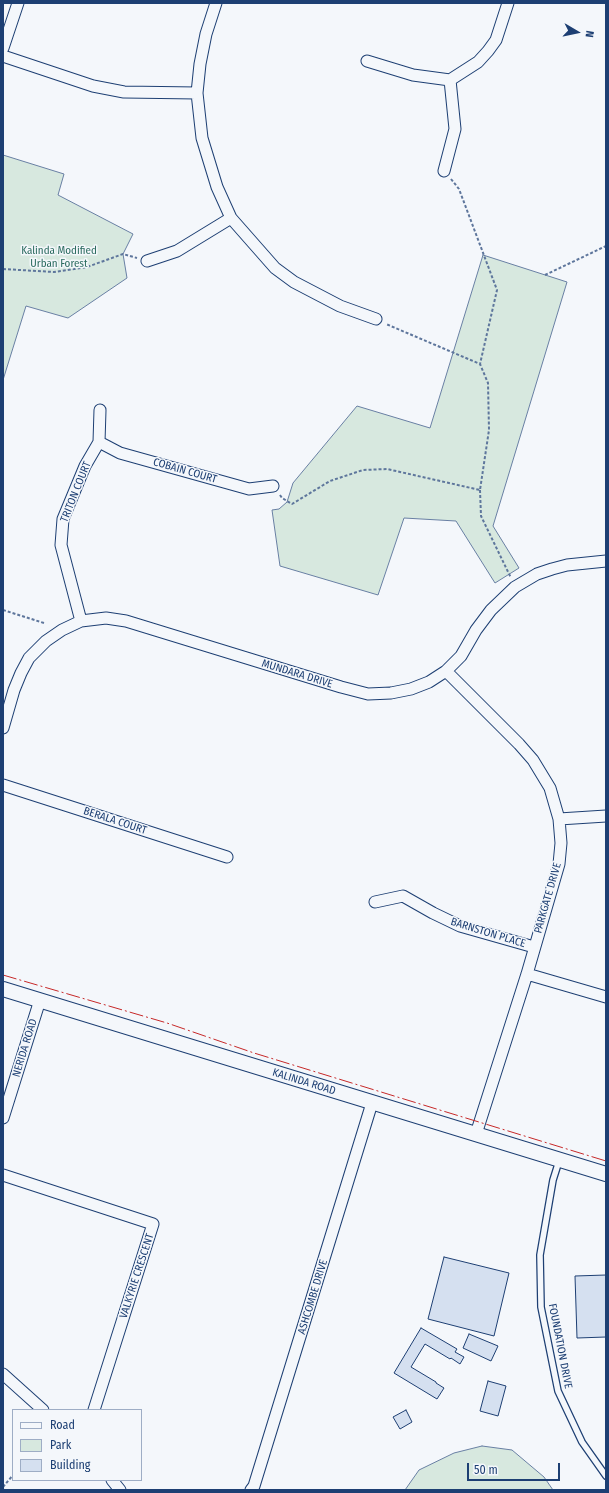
<!DOCTYPE html>
<html>
<head>
<meta charset="utf-8">
<style>
	body { margin:0 }
	#map { position:relative; width:609px; height:1493px; overflow:hidden; background:#f4f7fb; font-family:"Fira Sans Condensed",sans-serif }
	canvas { display:block }
	.frame { position:absolute; inset:0; border:4px solid #1d3f73; pointer-events:none }
	.legend { position:absolute; left:12px; top:1409px; width:130px; height:72px; box-sizing:border-box; background:#f4f7fb; border:1px solid #9eadc5; margin:0; padding:5px 7px; list-style:none; font-size:12px; color:#1d3f73 }
	.legend li { display:flex; align-items:center; gap:8px; height:20px }
	.legend b { width:20px; border:1px solid #9eadc5 }
	.north { position:absolute; left:557px; top:12px; width:40px; height:40px; -webkit-text-stroke:3px #f4f7fb; paint-order:stroke; rotate:99deg; font-size:11px; font-weight:700; line-height:16px; text-align:center; color:#1d3f73 }
	.north::after { content:''; display:block; margin:auto; width:14px; height:18px; background:#1d3f73; clip-path:polygon(50% 0,100% 100%,50% 72%,0 100%) }
	.scale { position:absolute; left:467px; top:1463px; width:93px; height:18px; box-sizing:border-box; border:2px solid #1d3f73; border-top:0; padding-left:5px; font-size:12px; line-height:14px; white-space:nowrap; color:#1d3f73; -webkit-text-stroke:3px #f4f7fb; paint-order:stroke }
</style>
</head>
<body>
<div id="map">
<canvas width="609" height="1493"></canvas>
<div class="frame"></div>
<ul class="legend">
<li><b style="height:5px;background:#f4f7fb"></b>Road</li>
<li><b style="height:11px;background:#d7e8df"></b>Park</li>
<li><b style="height:11px;background:#d5e0f0"></b>Building</li>
</ul>
<div class="north">N</div>
<div class="scale">50 m</div>
</div>
<script>
const ctx = document.querySelector('canvas').getContext('2d');
ctx.lineJoin = 'round';
function fill(path, color) { ctx.fillStyle = color; ctx.fill(path, 'evenodd'); }
const poly = rows => new Path2D(rows.map(r => 'M' + r).join(''));
function trace(path, color, width, dash) { ctx.strokeStyle = color; ctx.lineWidth = width; ctx.lineCap = dash ? 'butt' : 'round'; ctx.setLineDash(dash || []); ctx.stroke(path); }
function label(font, color, halo, rows, align = 'center') {
  ctx.font = font + ' "Fira Sans Condensed",sans-serif'; ctx.lineWidth = 3; ctx.setLineDash([]); ctx.textBaseline = 'middle'; ctx.strokeStyle = halo; ctx.fillStyle = color; for (const [text, x, y, turn = 0] of rows) {
    ctx.save(); ctx.translate(x, y); ctx.rotate((+turn || 0) * Math.PI / 180); ctx.textAlign = isNaN(turn) ? turn : align; if (halo) ctx.strokeText(text, 0, 0); ctx.fillText(text, 0, 0); ctx.restore();
  }
}
const green = poly([
	[3,155,64,174,58,195,133,234,123,254,127,278,68,318,26,306,3,380,3,155],
	[483,255,567,282,493,526,519,568,495,583,456,521,404,518,378,595,280,566,272,510,279,509,287,502,293,483,357,406,430,428,483,255],
	[482,1446,512,1450,544,1477,553,1490,405,1490,419,1470,454,1453,482,1446]
]);
fill(green, '#d7e8df');
trace(green, '#687fa3', 1);
const building = poly([
	[444,1257,509,1273,494,1336,428,1319,444,1257],
	[606,1275,606,1337,577,1338,575,1276,606,1275],
	[421,1328,457,1349,455,1352,464,1357,460,1364,451,1358,450,1359,425,1344,411,1367,436,1382,436,1383,444,1388,437,1399,394,1373,421,1328],
	[469,1334,498,1346,491,1361,463,1348,469,1334],
	[488,1381,506,1386,498,1416,480,1411,488,1381],
	[406,1410,412,1422,400,1429,393,1417,406,1410]
]);
fill(building, '#d5e0f0');
trace(building, '#1d3f73', 1);
const service = poly([
	[559,1161,553,1180,540,1255,541,1307,558,1391,582,1442,606,1476]
]);
const minor = poly([
	[216,3,206,34,200,64,197,93,202,138,217,187,231,218,275,268,294,282,340,306,376,319],
	[3,48,18,3],
	[3,56,93,86,124,92,197,93],
	[367,61,413,75,450,80,478,62,488,51,496,40,508,3],
	[444,171,455,129,450,80],
	[147,261,177,251,231,218],
	[99,442,120,453,249,489,273,486],
	[81,621,61,545,63,519,85,466,99,442,100,410],
	[446,671,519,744,533,760,550,788,559,819,561,843,559,864,527,974,476,1134],
	[3,728,14,690,21,673,29,658,46,641,62,630,81,621,106,618,126,621,341,687,368,694,391,693,411,689,429,682,446,671,461,656,476,630,491,610,515,587,537,574,552,569,567,565,606,561],
	[3,785,227,857],
	[559,819,606,816],
	[375,902,403,896,433,913,460,926,534,947],
	[527,974,606,997],
	[3,1118,40,1000],
	[3,1175,153,1224,94,1410],
	[3,1374,43,1410],
	[112,1480,120,1490],
	[251,1490,254,1486,372,1103]
]);
const tertiary = poly([
	[3,989,606,1174]
]);
trace(service, '#1d3f73', 8);
trace(minor, '#1d3f73', 13);
trace(tertiary, '#1d3f73', 16);
trace(poly([
	[451,179,459,189,497,290,480,364],
	[3,269,54,272,87,267,123,254,137,258],
	[545,275,606,246],
	[480,490,481,516,511,578],
	[280,495,282,498,292,504,330,481,363,470,387,469,480,490,489,430,488,383,480,364,386,324],
	[3,610,44,623],
	[3,1487,13,1475],
	[3,1489,4,1490]
]), '#5e769c', 2, [3, 2]);
trace(service, '#f4f7fb', 5.5);
trace(minor, '#f4f7fb', 11);
trace(tertiary, '#f4f7fb', 14);
trace(poly([
	[3,975,167,1023,254,1053,606,1161]
]), '#c62828', 1, [14, 3, 2, 3]);
label('11px', '#2c6c60', '#f4f7fb', [
	["Kalinda Modified",59,251],
	["Urban Forest",59,264]
]);
label('11px', '#1d3f73', '#f4f7fb', [
	["COBAIN COURT",185,471,16],
	["TRITON COURT",76,492,-68],
	["MUNDARA DRIVE",297,674,17],
	["BERALA COURT",115,821,18],
	["PARKGATE DRIVE",548,898,-74],
	["BARNSTON PLACE",488,933,17],
	["NERIDA ROAD",25,1048,-73],
	["KALINDA ROAD",304,1082,17],
	["VALKYRIE CRESCENT",137,1276,-72],
	["ASHCOMBE DRIVE",313,1297,-73],
	["FOUNDATION DRIVE",560,1346,79]
]);
</script>
</body>
</html>
